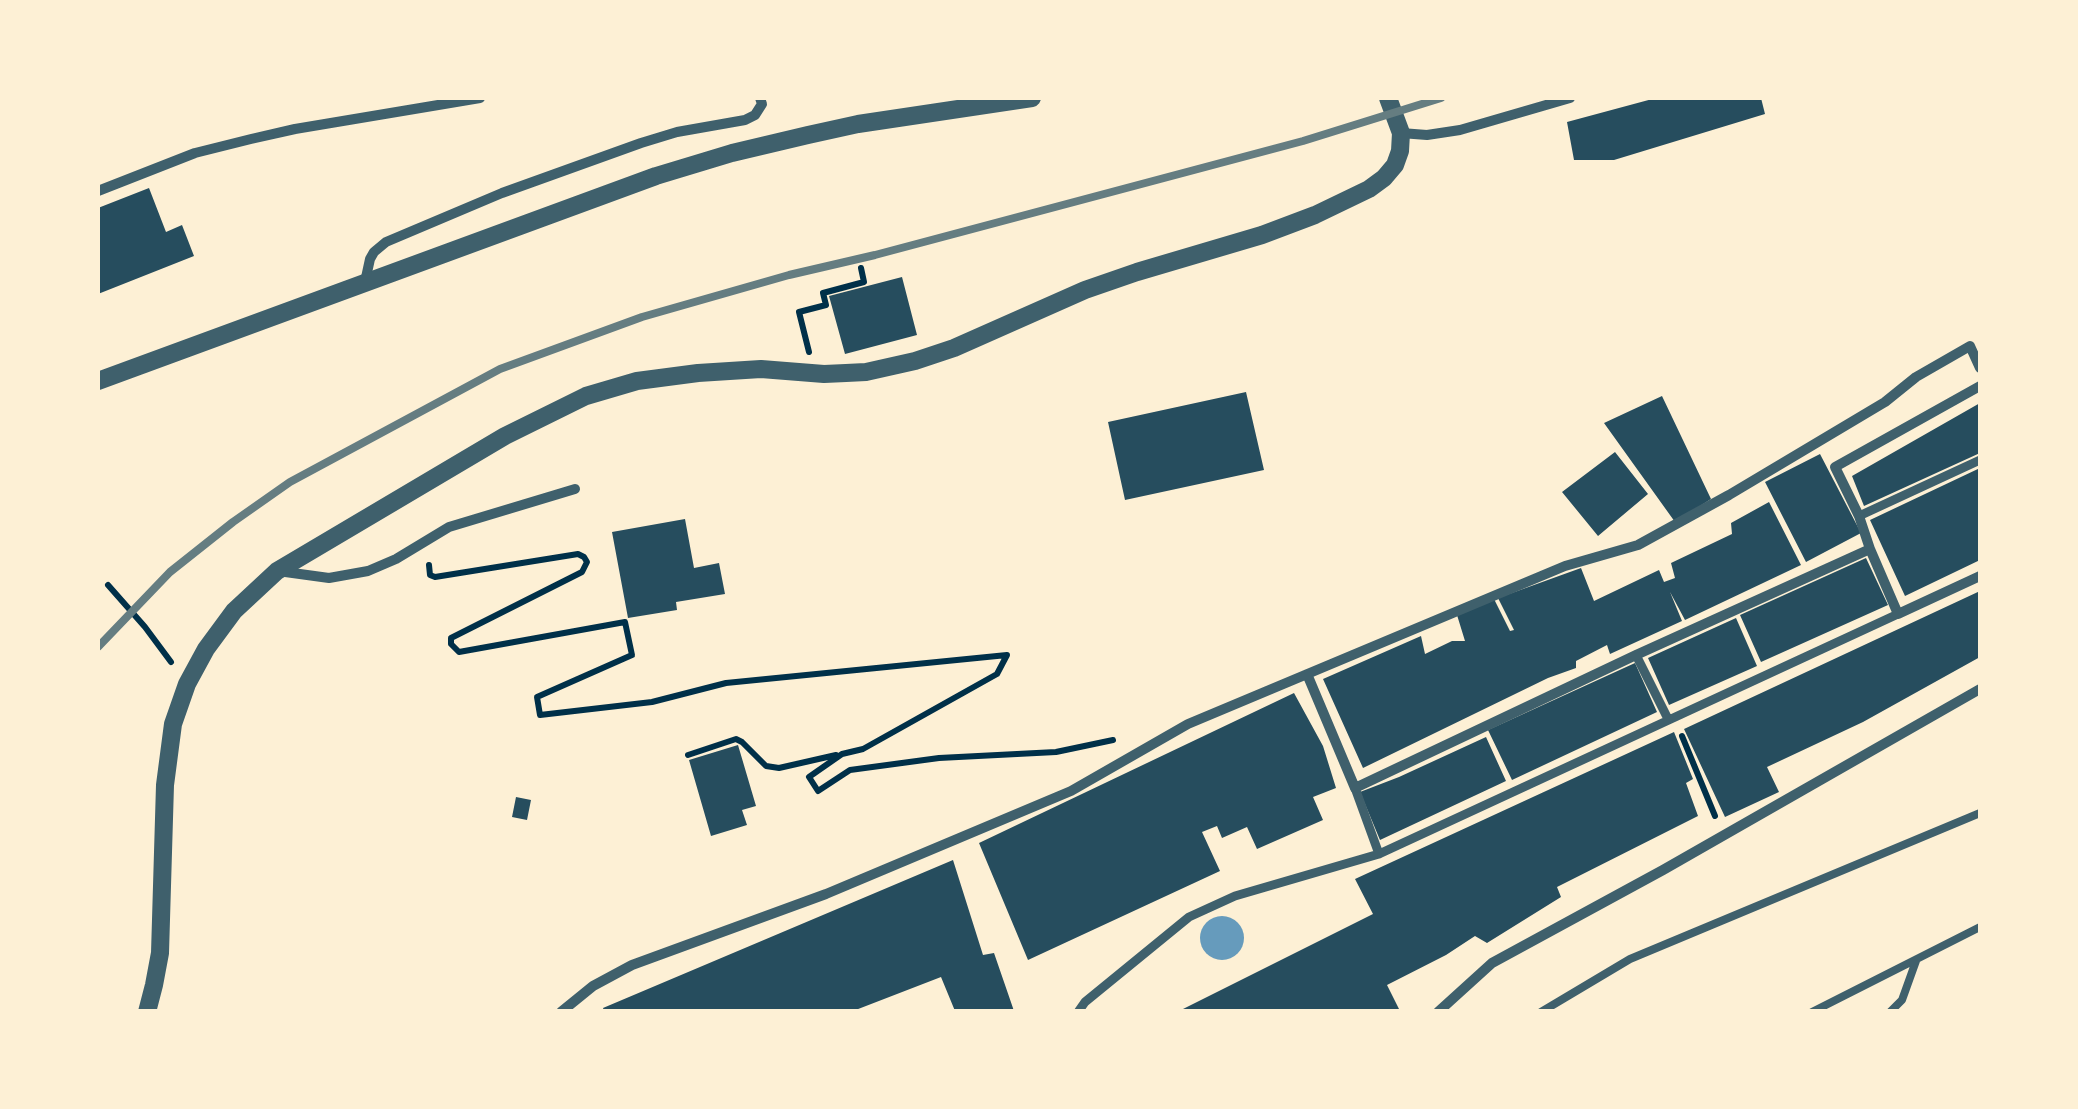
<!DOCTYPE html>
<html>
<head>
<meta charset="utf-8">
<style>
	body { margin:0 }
	#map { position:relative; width:2078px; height:1109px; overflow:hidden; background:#fdf0d5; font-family:"Roboto Condensed",sans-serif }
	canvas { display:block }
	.frame { position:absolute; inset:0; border:100px solid #fdf0d5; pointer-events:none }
</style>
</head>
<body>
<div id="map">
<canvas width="2078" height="1109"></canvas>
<div class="frame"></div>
</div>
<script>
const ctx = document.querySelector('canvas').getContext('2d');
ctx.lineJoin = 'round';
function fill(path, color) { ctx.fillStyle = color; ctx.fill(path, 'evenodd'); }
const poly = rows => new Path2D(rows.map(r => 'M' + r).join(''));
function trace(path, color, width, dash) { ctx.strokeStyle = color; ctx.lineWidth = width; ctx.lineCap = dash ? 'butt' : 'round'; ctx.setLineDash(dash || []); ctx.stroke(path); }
fill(poly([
	'1200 938a22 22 0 1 1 44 0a22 22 0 1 1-44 0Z'
]), '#669bbc');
fill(poly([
	[1656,98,1761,98,1765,114,1614,160,1574,160,1567,122],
	[149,188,166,232,182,225,194,256,98,294,98,208],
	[902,277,917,335,845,354,829,296],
	[1246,392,1264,470,1125,500,1108,422],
	[1662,396,1711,499,1675,522,1604,423],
	[1980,403,1980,453,1864,506,1852,476],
	[1615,452,1648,494,1598,536,1562,492],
	[1820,454,1861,533,1806,562,1765,482],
	[1980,468,1980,560,1905,596,1870,520],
	[1769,502,1801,565,1685,620,1670,592,1682,621,1610,654,1607,645,1576,661,1576,668,1548,678,1363,768,1323,679,1421,636,1425,654,1452,641,1465,641,1457,615,1494,599,1510,631,1514,630,1498,598,1581,568,1594,601,1659,570,1664,582,1675,578,1671,563,1732,534,1731,523],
	[685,519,694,568,719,563,725,594,676,602,677,610,628,618,612,532],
	[1866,558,1888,605,1761,662,1740,615],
	[1980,591,1980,657,1863,722,1767,767,1779,792,1725,817,1684,729],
	[1736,618,1757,666,1669,705,1648,658],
	[1635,663,1657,712,1512,780,1488,730],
	[1294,693,1323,746,1336,788,1313,797,1323,820,1257,849,1247,827,1222,838,1217,826,1202,832,1220,871,1028,960,979,843],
	[1674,732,1693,779,1686,783,1698,816,1557,887,1561,897,1487,943,1475,936,1446,955,1387,985,1400,1011,1179,1011,1373,914,1355,879],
	[1486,737,1506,781,1380,840,1360,792,1399,777],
	[738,745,756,806,742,810,747,825,711,836,689,760],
	[516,797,531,800,527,820,512,817],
	[953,860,983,955,994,953,1014,1011,955,1011,941,977,853,1011,604,1011,603,1008]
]), '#264d5e');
trace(poly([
	[809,352,799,312,826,305,823,293,864,282,861,268],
	[429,565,430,575,435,577,578,554,584,557,587,562,582,572,451,638,451,644,459,652,625,622,632,655,537,697,540,715,652,702,726,683,1007,655,997,674,863,749,842,754,819,770,809,777,818,791,850,770,939,758,1056,752,1113,740],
	[108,585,145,627,171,662],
	[1682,736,1715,816],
	[688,755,736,739,742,742,766,766,779,768,836,755]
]), '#003049', 6);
trace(poly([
	[1541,1012,1630,959,1980,813],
	[1812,1012,1980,927],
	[1890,1012,1902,1000,1916,961]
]), '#3f606c', 8);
trace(poly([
	[1859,516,1980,460],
	[1636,655,1668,719],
	[1355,788,1379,854],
	[1078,1012,1085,1002,1189,917,1235,896,1379,854,1898,614]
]), '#3f606c', 9);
trace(poly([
	[1401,133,1427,135,1460,130,1570,98],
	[98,191,195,153,251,139,295,129,480,98],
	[365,282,370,259,374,252,386,242,502,193,641,143,677,132,745,120,755,115,762,104,760,98],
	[1870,549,1859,516,1835,467,1980,386],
	[278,571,329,578,368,571,396,559,449,527,575,489],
	[1307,674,1355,788,1636,655,1870,549,1898,614,1980,576],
	[561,1012,593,986,632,965,826,894,1071,791,1188,724,1565,566,1638,545,1729,495,1885,402,1916,377,1970,346,1980,368],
	[1438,1012,1492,963,1663,870,1980,689]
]), '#3f606c', 10);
trace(poly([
	[98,381,656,176,732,153,808,135,858,124,1032,98],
	[147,1012,154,985,160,953,165,785,173,724,187,684,206,649,234,611,277,571,505,436,586,396,637,381,698,373,761,369,824,374,846,373,866,372,915,361,954,348,1085,290,1137,272,1262,235,1315,215,1369,189,1384,178,1395,165,1400,151,1401,133,1388,98]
]), '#3f606c', 18);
trace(poly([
	[98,647,170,572,233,522,290,482,500,369,642,317,789,275,875,255,1303,141,1441,98]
]), '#657d81', 8);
</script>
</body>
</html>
